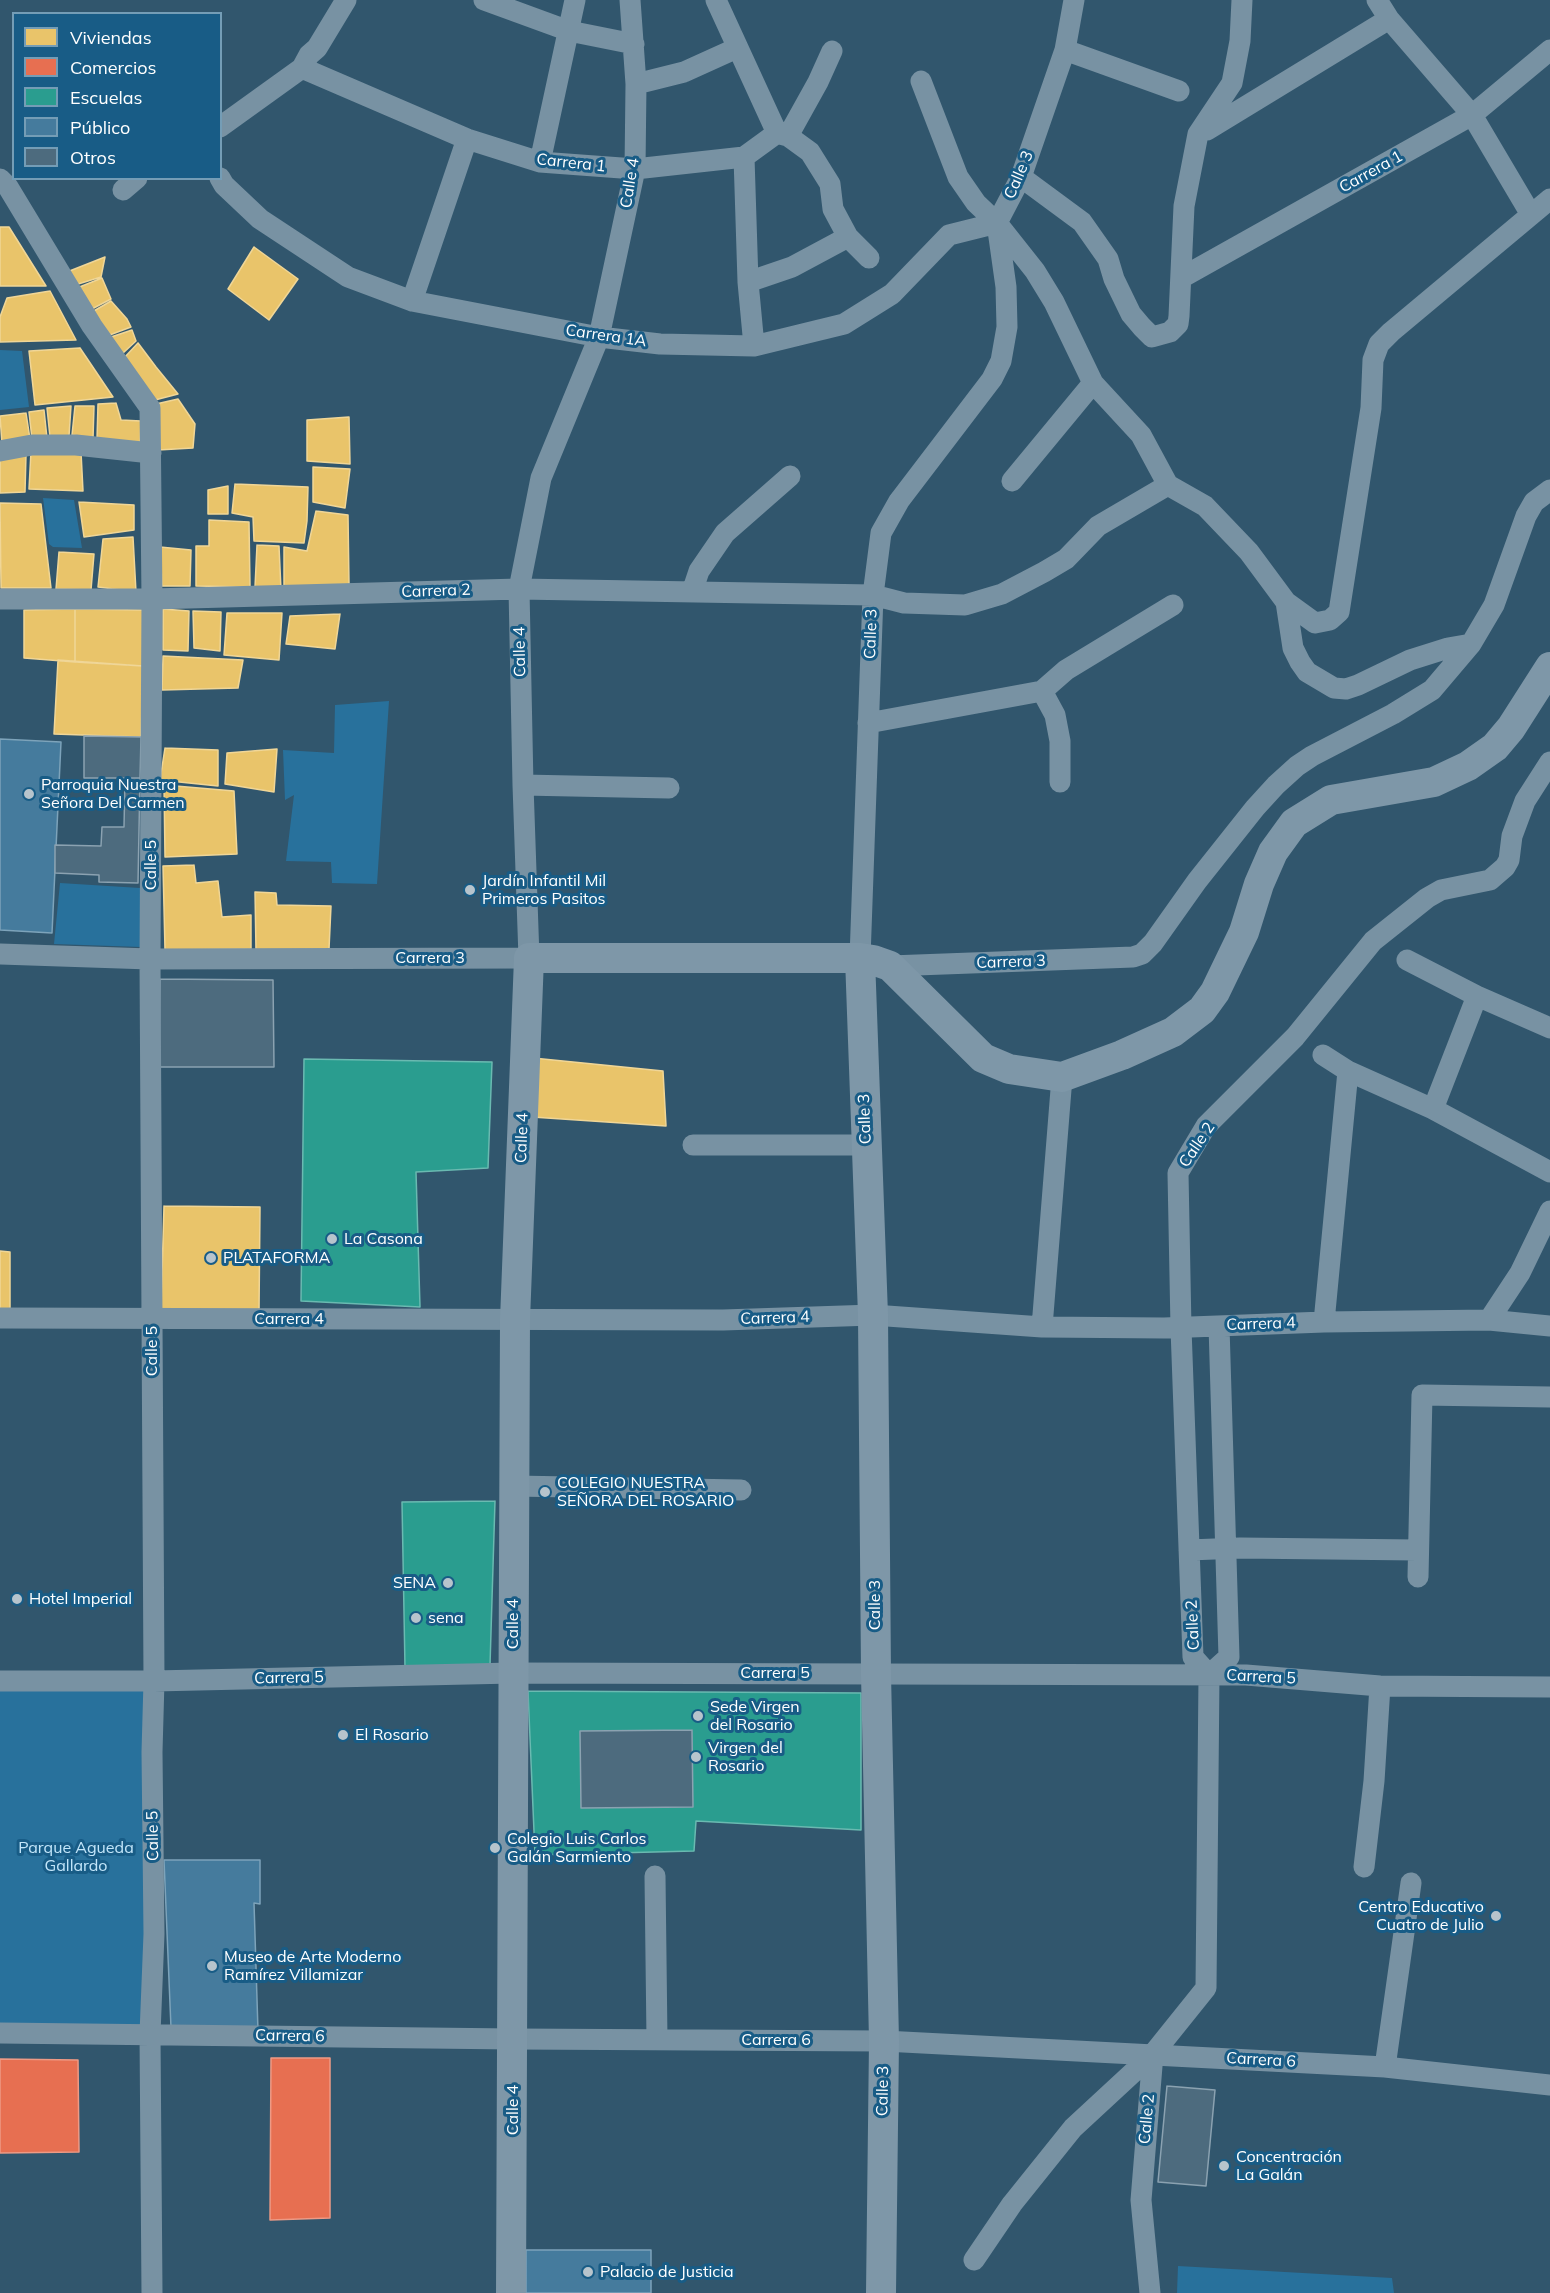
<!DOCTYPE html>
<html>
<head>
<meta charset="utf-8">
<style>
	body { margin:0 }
	#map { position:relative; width:1550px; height:2293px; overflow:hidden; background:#31566d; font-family:Mulish,sans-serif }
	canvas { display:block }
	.legend { position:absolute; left:12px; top:12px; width:210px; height:168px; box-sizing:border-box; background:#185c86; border:2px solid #749db6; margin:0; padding:8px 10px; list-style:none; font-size:18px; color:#fff }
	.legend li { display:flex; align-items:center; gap:12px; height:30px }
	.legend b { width:30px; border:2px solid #749db6 }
</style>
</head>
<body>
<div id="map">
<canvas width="1550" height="2293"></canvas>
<ul class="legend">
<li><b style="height:16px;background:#e9c46a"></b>Viviendas</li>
<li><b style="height:16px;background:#e76f51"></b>Comercios</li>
<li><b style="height:16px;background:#2a9d8f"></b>Escuelas</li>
<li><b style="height:16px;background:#457b9d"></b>Público</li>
<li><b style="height:16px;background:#4d6b7e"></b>Otros</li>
</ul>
</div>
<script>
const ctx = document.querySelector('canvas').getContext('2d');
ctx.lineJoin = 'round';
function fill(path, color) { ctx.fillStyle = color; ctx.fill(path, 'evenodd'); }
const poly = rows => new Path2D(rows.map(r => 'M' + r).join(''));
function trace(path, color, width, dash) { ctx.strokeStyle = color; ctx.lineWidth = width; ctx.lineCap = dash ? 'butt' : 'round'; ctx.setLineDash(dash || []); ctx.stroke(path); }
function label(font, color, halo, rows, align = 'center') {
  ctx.font = font + ' Mulish,sans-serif'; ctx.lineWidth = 6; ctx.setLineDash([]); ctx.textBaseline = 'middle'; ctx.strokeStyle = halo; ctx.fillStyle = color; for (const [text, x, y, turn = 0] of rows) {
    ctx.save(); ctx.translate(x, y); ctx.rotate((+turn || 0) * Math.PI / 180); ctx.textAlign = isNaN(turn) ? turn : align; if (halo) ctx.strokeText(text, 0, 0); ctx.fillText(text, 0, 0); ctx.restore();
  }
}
fill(poly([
	[0,350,22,351,29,407,0,410],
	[43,498,74,500,82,548,53,547,49,544],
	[389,701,377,884,332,883,331,862,286,861,294,795,285,800,283,750,334,753,335,705],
	[60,883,140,888,141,947,54,944],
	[0,1680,154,1681,150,2034,0,2032],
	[1178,2266,1392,2278,1394,2293,1177,2293]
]), '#28719c');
const homes = poly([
	[0,227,9,227,46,286,0,286,0,227],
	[254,247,298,279,269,320,228,289,254,247],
	[105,257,101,277,75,285,67,272,105,257],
	[102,278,111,299,90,310,77,288,102,278],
	[50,291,76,340,0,342,0,317,7,298,50,291],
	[111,301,127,319,131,327,107,336,92,312,111,301],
	[132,330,136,341,122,354,108,338,132,330],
	[138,343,156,367,178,394,155,400,123,359,138,343],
	[80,348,113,397,35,405,29,351,80,348],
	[178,399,195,424,193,448,158,450,156,404,178,399],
	[116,403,121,420,141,421,140,446,97,439,98,404,116,403],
	[71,406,69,436,50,437,47,408,71,406],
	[75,406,94,406,93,439,72,435,75,406],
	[44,410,47,438,32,439,29,412,44,410],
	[26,413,30,439,2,444,0,416,26,413],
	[349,417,350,464,307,461,307,420,349,417],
	[31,451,81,452,83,491,29,489,31,451],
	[26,455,25,492,0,493,0,460,26,455],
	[313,467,350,469,345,508,313,502,313,467],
	[235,484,308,487,307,521,304,543,254,541,253,517,232,513,235,484],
	[228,486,228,514,208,514,208,490,228,486],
	[79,502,134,505,134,530,84,537,79,502],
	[0,503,41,504,51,588,1,588,0,503],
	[316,511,348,515,349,585,284,588,284,547,307,551,316,511],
	[209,520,249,522,250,587,196,586,196,546,209,546,209,520],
	[133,537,136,592,98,587,103,539,133,537],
	[257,545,279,546,281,590,255,587,257,545],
	[160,547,191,550,190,586,162,586,160,547],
	[59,552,94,554,91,590,56,589,59,552],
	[75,609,75,662,24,658,24,610,75,609],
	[75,609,143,610,143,666,75,662,75,609],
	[163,609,189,611,188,651,163,650,163,609],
	[193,611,221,612,220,651,194,648,193,611],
	[227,613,282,613,279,660,224,655,227,613],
	[340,614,335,649,286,644,290,616,340,614],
	[163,656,243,660,238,688,162,690,163,656],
	[58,660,143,666,141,737,54,734,58,660],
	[165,748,218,750,218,786,160,780,165,748],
	[277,749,274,792,225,784,227,753,277,749],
	[164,785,234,791,237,854,165,857,164,785],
	[194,865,196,883,218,881,222,917,251,915,251,949,165,950,163,866,194,865],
	[255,892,276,893,277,905,331,906,329,949,256,951,255,892],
	[533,1058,663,1071,666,1126,532,1117,533,1058],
	[164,1206,260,1207,259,1312,161,1309,164,1206],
	[0,1251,10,1252,10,1309,0,1309,0,1251]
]);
fill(homes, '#e9c46a');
trace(homes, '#f0d697', 1.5);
const shops = poly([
	[271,2058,330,2058,330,2218,270,2220,271,2058],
	[0,2059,78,2060,79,2152,0,2153,0,2059]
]);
fill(shops, '#e76f51');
trace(shops, '#ee9a85', 1.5);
const schools = poly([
	[304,1059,492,1062,488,1168,416,1172,420,1307,301,1301,304,1059],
	[495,1501,490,1665,405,1668,402,1502,495,1501],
	[528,1691,861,1693,861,1830,696,1821,694,1851,535,1855,528,1691]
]);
fill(schools, '#2a9d8f');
trace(schools, '#6abab1', 1.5);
const public = poly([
	[0,739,61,742,52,933,0,930,0,739],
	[164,1860,260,1860,260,1904,254,1903,258,2031,171,2028,164,1860],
	[526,2250,651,2250,651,2293,526,2293,526,2250]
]);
fill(public, '#457b9d');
trace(public, '#7da3ba', 1.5);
const building = poly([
	[84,736,141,737,140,778,84,778,84,736],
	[125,778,140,778,138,883,99,882,99,875,55,873,55,845,101,846,102,827,124,827,125,778],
	[160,979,273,980,274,1067,159,1067,160,979],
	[692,1730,693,1807,581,1808,580,1731,692,1730],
	[1167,2086,1215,2090,1206,2186,1158,2182,1167,2086]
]);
fill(building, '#4d6b7e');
trace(building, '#8ba2b1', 1.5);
trace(poly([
	[484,0,569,31,634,44],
	[716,0,777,133],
	[1377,0,1389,19,1472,115,1530,213],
	[1065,50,1179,91],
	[302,68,467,139,540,162,635,169,744,157,777,133,788,136,818,82,832,51],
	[921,81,958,177,976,203,997,223,1035,271,1054,302,1093,383,1141,435,1168,485,1205,506,1249,552,1286,602,1315,623,1330,620,1339,612,1371,408,1373,360,1379,344,1391,332,1550,199],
	[636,84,684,72,737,48],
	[220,127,302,68,309,55,317,48,346,0],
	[1207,130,1389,19],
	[788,136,810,152,830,184,833,209,848,237,869,258],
	[744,157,748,282,754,346],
	[540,162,575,0],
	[1021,177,1082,222,1108,259,1114,279,1131,314,1142,327,1152,337,1170,332,1178,324,1179,316,1184,206,1198,134,1232,83,1240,41,1242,0],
	[220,178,224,185,260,219,348,277,412,301,599,337,660,344,754,346,844,324,892,294,949,235,997,223],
	[0,179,8,187,92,326,150,408,152,599,150,959,154,1681,152,1752,154,1934,150,2034,152,2293],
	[123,190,137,178],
	[1181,278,1472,115,1550,50],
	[748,282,792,267,848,237],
	[412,301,467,139],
	[0,451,32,445,76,445,151,453],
	[1012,481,1093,383],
	[692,592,699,571,725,533,790,476],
	[0,599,152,599,519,589,873,595,904,603,965,605,1002,594,1044,572,1066,559,1098,526,1168,485],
	[1286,602,1293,648,1300,662,1307,672,1334,688,1346,689,1358,685,1410,660,1448,648,1471,644,1494,605,1526,516,1534,502,1550,490],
	[1042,691,1055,715,1060,741,1060,782],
	[868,723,1042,691,1066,670,1173,605],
	[523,785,669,788],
	[0,954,150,959,529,958,523,785,519,589,541,478,599,337,635,169,636,84,630,0],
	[860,958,873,595,881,533,899,501,992,379,1001,361,1007,327,1006,287,997,223,1021,177,1065,50,1074,0],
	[1407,960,1477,996,1550,1028],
	[890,966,1133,957,1142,954,1153,943,1197,881,1255,808,1276,785,1297,766,1312,756,1393,714,1432,690,1471,644],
	[1323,1055,1348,1071,1433,1109,1550,1172],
	[1433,1109,1477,996],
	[693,1145,866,1145],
	[0,1318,723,1320,873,1315,1042,1327,1164,1328,1324,1322,1489,1320,1550,1326],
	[1489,1320,1520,1273,1550,1211],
	[1324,1322,1348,1071],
	[1042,1327,1062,1077],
	[514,1486,741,1490],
	[1189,1550,1240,1548,1417,1550],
	[1418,1577,1422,1395,1550,1397],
	[1209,1675,1229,1657,1219,1326],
	[0,1681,154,1681,513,1673,1246,1675,1380,1686,1550,1687],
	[1364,1867,1374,1781,1380,1686],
	[655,1876,657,2040],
	[0,2033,513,2039,884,2041,1385,2067,1550,2085],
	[1385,2067,1411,1883],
	[974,2260,1012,2204,1073,2128,1153,2054,1206,1988,1209,1675,1193,1657,1181,1328,1178,1173,1206,1126,1295,1037,1373,941,1427,898,1441,890,1490,880,1505,867,1509,860,1512,836,1525,801,1550,762],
	[1150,2293,1141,2200,1153,2054]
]), '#7892a3', 21);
trace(poly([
	[860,958,873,1315,876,1674,884,2041,881,2293],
	[511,2293,515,1320,529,958,860,958,873,960,890,966,983,1058,1009,1069,1062,1077,1122,1055,1173,1032,1202,1010,1215,992,1244,932,1259,884,1273,852,1294,823,1331,800,1434,782,1468,766,1495,747,1511,728,1550,667]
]), '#7e97a8', 30);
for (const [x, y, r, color] of [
	[29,794,6,"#b7c4cc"],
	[470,890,6,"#b7c4cc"],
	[332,1239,6,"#b7c4cc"],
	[211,1258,6,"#b7c4cc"],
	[545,1492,6,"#b7c4cc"],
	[448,1583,6,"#b7c4cc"],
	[17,1599,6,"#b7c4cc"],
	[416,1618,6,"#b7c4cc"],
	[698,1716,6,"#b7c4cc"],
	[343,1735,6,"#b7c4cc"],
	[696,1757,6,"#b7c4cc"],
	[495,1848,6,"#b7c4cc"],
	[1496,1916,6,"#b7c4cc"],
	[212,1966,6,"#b7c4cc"],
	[1224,2166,6,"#b7c4cc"],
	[588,2272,6,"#b7c4cc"]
]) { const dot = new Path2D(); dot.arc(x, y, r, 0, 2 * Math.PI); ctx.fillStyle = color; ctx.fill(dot); trace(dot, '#185c86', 2); }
label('16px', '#fff', '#185c86', [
	["Carrera 1",571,163,6],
	["Carrera 1",1371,172,-29],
	["Calle 3",1019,175,-67],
	["Calle 4",630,183,-81],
	["Carrera 1A",606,336,8],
	["Carrera 2",436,591,-2],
	["Calle 3",871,634,-88],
	["Calle 4",520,652,-91],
	["Calle 5",151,865,-90],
	["Carrera 3",430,958],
	["Carrera 3",1011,962,-2],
	["Calle 3",865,1119,-92],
	["Calle 4",522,1138,-88],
	["Calle 2",1197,1145,-56],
	["Carrera 4",775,1318,-2],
	["Carrera 4",289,1319],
	["Carrera 4",1261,1324,-2],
	["Calle 5",152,1351,-90],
	["Calle 3",875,1605,-90],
	["Calle 4",513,1624,-90],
	["Calle 2",1193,1625,-93],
	["Carrera 5",775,1673],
	["Carrera 5",1261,1677,3],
	["Carrera 5",289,1678,-1],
	["Calle 5",153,1836,-91],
	["Carrera 6",290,2036,1],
	["Carrera 6",776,2040],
	["Carrera 6",1261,2060,3],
	["Calle 3",883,2091,-89],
	["Calle 4",513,2110,-90],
	["Calle 2",1147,2119,-85]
]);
label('16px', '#fff', '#185c86', [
	["Parroquia Nuestra",41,785],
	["Señora Del Carmen",41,803],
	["Jardín Infantil Mil",482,881],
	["Primeros Pasitos",482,899],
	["La Casona",344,1239],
	["PLATAFORMA",223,1258],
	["COLEGIO NUESTRA",557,1483],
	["SEÑORA DEL ROSARIO",557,1501],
	["SENA",436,1583,"right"],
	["Hotel Imperial",29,1599],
	["sena",428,1618],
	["Sede Virgen",710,1707],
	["del Rosario",710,1725],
	["El Rosario",355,1735],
	["Virgen del",708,1748],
	["Rosario",708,1766],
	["Colegio Luis Carlos",507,1839],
	["Galán Sarmiento",507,1857],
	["Centro Educativo",1484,1907,"right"],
	["Cuatro de Julio",1484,1925,"right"],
	["Museo de Arte Moderno",224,1957],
	["Ramírez Villamizar",224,1975],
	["Concentración",1236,2157],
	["La Galán",1236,2175],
	["Palacio de Justicia",600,2272]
], 'left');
label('16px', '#c3e6fa', '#185c86', [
	["Parque Agueda",76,1848],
	["Gallardo",76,1866]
]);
</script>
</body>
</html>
